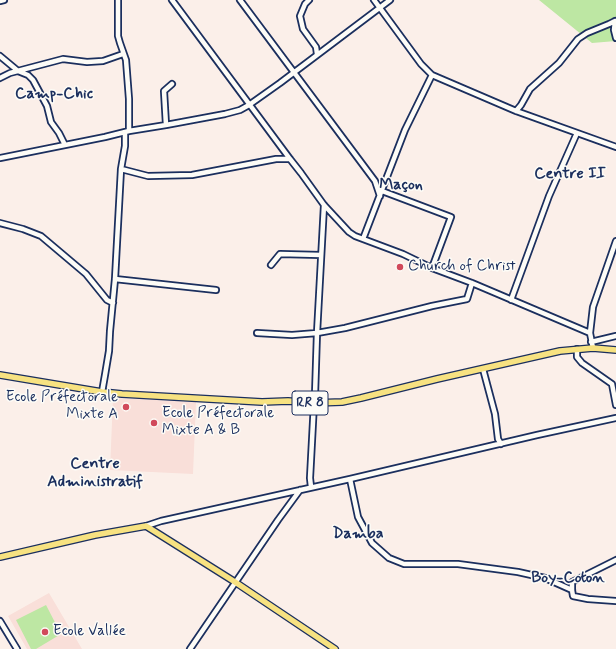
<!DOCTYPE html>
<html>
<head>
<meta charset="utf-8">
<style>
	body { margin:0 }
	canvas { display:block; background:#fbefe9 }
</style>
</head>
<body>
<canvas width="616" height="649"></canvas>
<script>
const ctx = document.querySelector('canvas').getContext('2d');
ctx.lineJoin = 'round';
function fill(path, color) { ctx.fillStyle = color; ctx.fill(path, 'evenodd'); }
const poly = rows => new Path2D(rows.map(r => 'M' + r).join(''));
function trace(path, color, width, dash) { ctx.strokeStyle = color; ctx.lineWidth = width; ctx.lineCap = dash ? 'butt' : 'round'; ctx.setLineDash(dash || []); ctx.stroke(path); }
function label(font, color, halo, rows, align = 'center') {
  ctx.font = font + ' Mynerve,sans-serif'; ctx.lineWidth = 3; ctx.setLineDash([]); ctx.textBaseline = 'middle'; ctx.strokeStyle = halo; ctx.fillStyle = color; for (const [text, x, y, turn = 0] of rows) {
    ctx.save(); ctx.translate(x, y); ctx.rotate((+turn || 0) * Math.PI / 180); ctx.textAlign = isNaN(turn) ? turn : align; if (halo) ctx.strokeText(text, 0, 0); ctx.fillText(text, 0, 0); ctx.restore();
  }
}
fill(poly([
	[113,398,196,402,193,474,110,470],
	[49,593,82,649,27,649,8,616]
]), '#f9dfd9');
fill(poly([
	[539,0,616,0,616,41,592,43],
	[46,605,61,634,36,649,31,649,16,620]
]), '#bde7a3');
const minor = poly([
	[118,0,118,36,120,43,126,60,129,99,129,131],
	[172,0,290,159,301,173,324,205,349,232,355,236,403,254,432,268,472,283,590,333,593,348],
	[240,0,375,181,380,196],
	[309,0,305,4,300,16,303,29,316,47,317,54],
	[374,0,421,64,432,75,516,111,616,147],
	[0,1,4,0],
	[615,21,614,30,616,38],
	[0,56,18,71,28,75,33,80,47,106,51,122,59,133,65,145],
	[0,78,10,73,63,59,87,62,103,61,123,54],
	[516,111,521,105,530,89,559,63,578,39,587,33,609,24,615,21],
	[166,125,164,91,172,84],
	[0,158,105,137,129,131,166,125,225,114,240,110,249,105,280,83,390,0],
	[121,169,148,176,192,175,276,159,290,159],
	[382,191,451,217,432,268],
	[0,223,23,229,41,236,86,274,107,300,113,303],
	[363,239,405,130,432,75],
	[271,265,280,254,321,255],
	[115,279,216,290],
	[511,300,549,196,577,133],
	[257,333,292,335,317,333,345,328,432,306,467,299,472,283],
	[590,333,593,307,616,241],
	[591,342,616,336],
	[577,349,577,357,582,363,612,384,616,405],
	[483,369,495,414,498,439,501,444],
	[102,392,105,375,109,351,110,331,115,279,121,169,125,146,125,132],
	[350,479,358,517,372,543,389,558,404,564,458,564,518,572,545,578,572,590],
	[311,487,310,478,314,403,315,395,317,333,324,205],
	[146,526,161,521,350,479,537,435,616,418],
	[616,560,572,582,572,590,573,596,588,599,616,601],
	[0,621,17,649],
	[190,649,278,520,300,490]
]);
const major = poly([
	[0,375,102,392,122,394,262,402,288,401,314,403,342,402,361,398,437,379,560,351,593,348,616,350],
	[0,557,95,535,146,526,235,582,335,649]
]);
trace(minor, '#1b2f5e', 8);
trace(major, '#1b2f5e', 8);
trace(minor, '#fdfcf7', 4.5);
trace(major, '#f7e281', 5.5);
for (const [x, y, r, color] of [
	[400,267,4,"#d1495b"],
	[126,407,4,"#d1495b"],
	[154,423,4,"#d1495b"],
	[45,632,4,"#d1495b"]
]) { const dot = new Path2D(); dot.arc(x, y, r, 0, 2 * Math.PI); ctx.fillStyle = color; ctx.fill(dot); trace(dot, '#fdfcf7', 1.5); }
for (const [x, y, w] of [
	[310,403,36]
]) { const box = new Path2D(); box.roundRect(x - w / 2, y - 12, w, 24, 3); ctx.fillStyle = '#fdfcf7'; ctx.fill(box); trace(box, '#1b2f5e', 1); }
label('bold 14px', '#1b2f5e', null, [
	["RR 8",310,403]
]);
label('15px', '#1b2f5e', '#fdfcf7', [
	["Church of Christ",408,267],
	["Ecole Préfectorale",118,398,"right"],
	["Mixte A",118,415,"right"],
	["Ecole Préfectorale",162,414],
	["Mixte A & B",162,431],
	["Ecole Vallée",53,632]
], 'left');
label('bold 16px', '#1b2f5e', '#fdfcf7', [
	["Camp-Chic",54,95],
	["Centre II",570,175],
	["Maçon",401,186],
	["Centre",95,465],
	["Administratif",95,483],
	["Damba",358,535],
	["Boy-Coton",568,579]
]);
</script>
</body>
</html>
